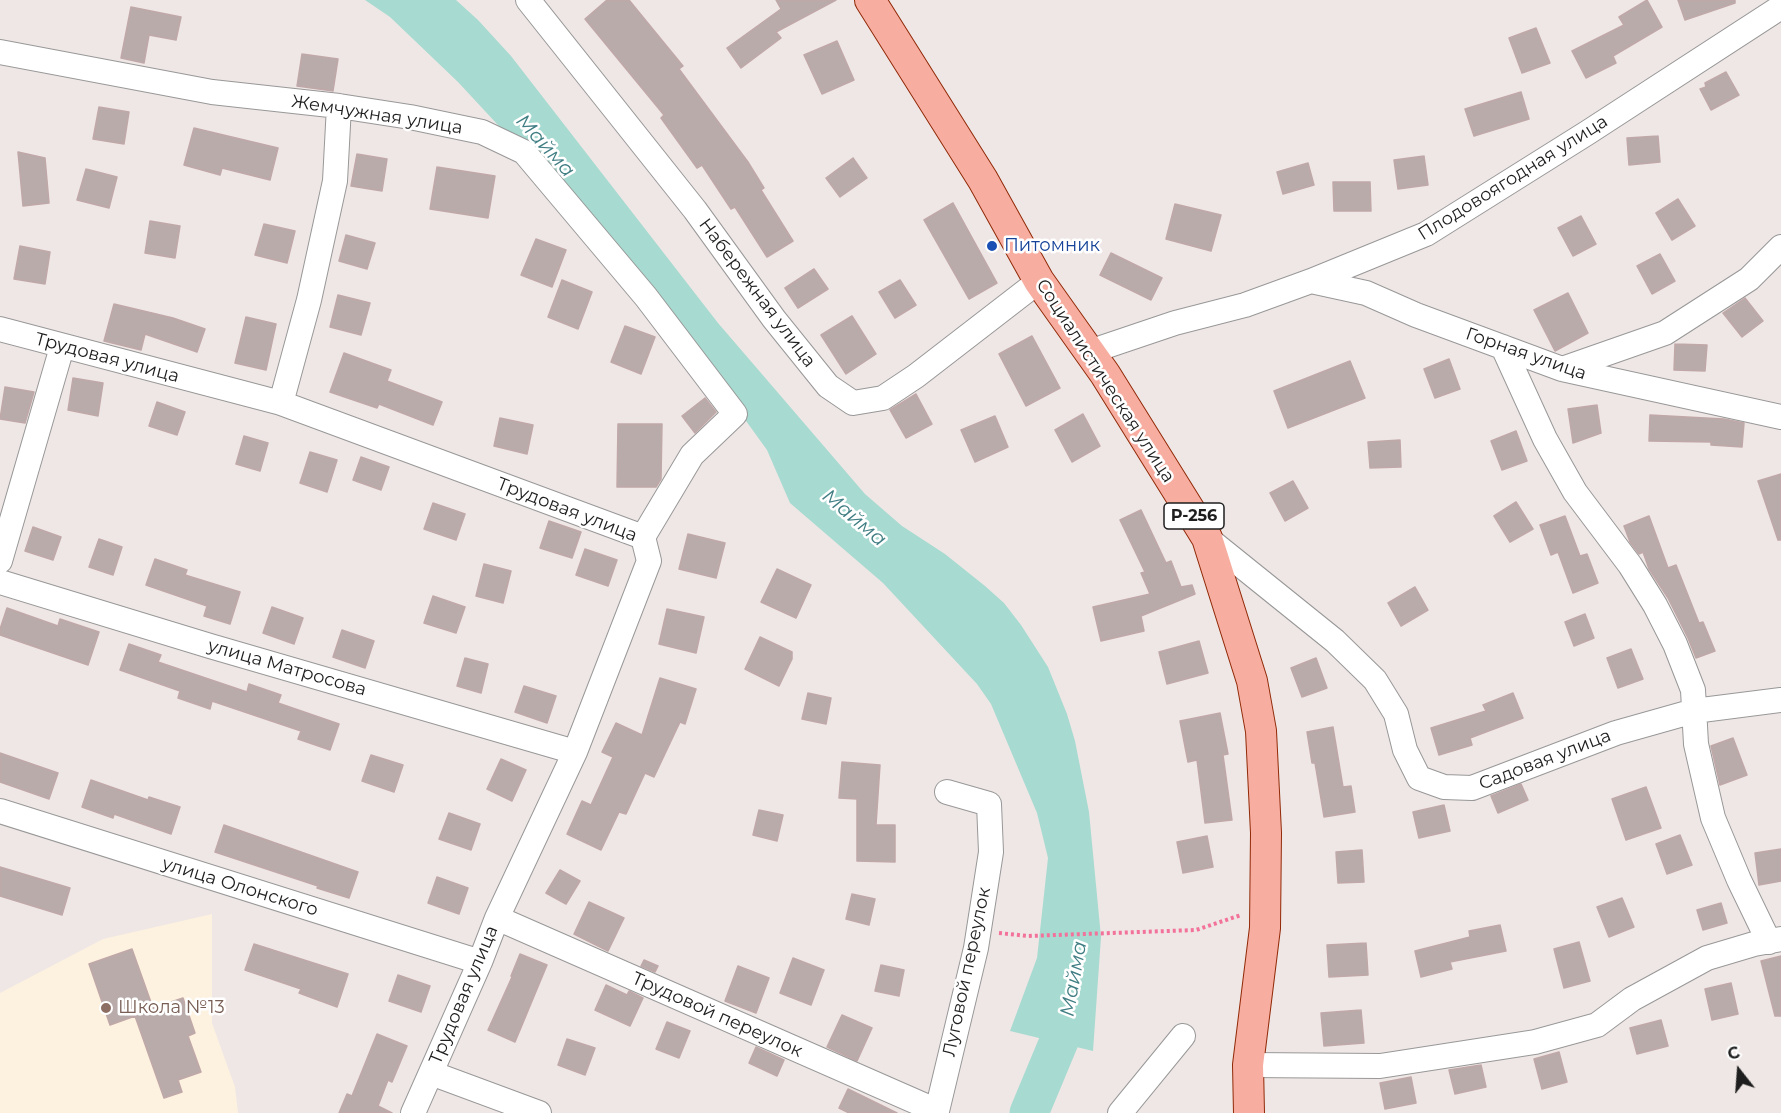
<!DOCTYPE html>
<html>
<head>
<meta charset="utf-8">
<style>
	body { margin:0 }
	#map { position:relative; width:1781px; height:1113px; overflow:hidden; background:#efe7e5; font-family:Montserrat,sans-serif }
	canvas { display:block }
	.north { position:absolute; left:1709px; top:1041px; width:60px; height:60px; -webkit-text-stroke:4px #fff; paint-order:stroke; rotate:343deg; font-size:16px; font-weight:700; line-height:24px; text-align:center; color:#1e1e1e }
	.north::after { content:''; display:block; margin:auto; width:21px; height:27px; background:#1e1e1e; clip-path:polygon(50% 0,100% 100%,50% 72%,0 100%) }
</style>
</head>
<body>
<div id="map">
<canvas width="1781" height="1113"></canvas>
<div class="north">С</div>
</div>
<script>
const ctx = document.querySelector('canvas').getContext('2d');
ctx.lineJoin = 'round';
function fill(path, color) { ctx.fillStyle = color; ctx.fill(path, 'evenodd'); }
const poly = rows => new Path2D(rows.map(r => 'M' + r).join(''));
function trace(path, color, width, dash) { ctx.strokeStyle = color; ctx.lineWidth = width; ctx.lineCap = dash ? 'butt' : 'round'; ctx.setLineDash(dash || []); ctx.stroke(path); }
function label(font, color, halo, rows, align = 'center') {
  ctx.font = font + ' Montserrat,sans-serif'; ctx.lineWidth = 5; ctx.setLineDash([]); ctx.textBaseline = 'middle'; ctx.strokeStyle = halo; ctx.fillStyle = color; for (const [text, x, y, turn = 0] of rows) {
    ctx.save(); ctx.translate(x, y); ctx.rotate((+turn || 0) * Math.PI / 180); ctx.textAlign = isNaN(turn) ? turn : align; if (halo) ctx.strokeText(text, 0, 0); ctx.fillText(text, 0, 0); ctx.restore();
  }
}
fill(poly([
	[212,914,212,1023,235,1087,238,1113,0,1113,0,993,103,939]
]), '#fdf1df');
fill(poly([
	[365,0,456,0,478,20,511,56,718,323,865,494,902,526,945,554,985,586,1004,603,1021,625,1048,667,1067,714,1075,741,1089,812,1101,937,1093,1051,1010,1031,1037,958,1048,858,1037,813,991,704,977,684,883,583,790,503,767,450,653,292,458,82,390,17]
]), '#a7dad0');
trace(poly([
	[1029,1113,1072,1010,1075,992]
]), '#a7dad0', 39);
const building = poly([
	[607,0,629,0,683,66,679,69,748,162,764,188,761,190,793,241,767,257,735,207,731,209,702,165,697,168,661,118,664,115,585,19,607,0],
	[776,0,836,0,776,32,781,38,741,68,727,48,781,9,776,0],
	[1647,0,1662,27,1613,56,1616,63,1586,78,1572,51,1624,25,1619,17,1647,0],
	[1678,0,1735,0,1735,3,1685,20,1678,0],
	[131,7,181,17,176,40,149,35,144,63,121,58,131,7],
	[1536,28,1550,63,1522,73,1509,38,1536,28],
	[837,41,854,80,822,94,804,55,837,41],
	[302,54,338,59,333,91,297,86,302,54],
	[1726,72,1739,95,1711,110,1700,89,1706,87,1705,83,1726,72],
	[1521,92,1529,119,1474,136,1465,109,1521,92],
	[99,107,129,112,124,144,93,139,99,107],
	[194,128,278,148,270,180,222,168,220,175,184,165,194,128],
	[1658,136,1660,162,1629,165,1627,138,1658,136],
	[18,152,45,158,49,203,23,206,18,152],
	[357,154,387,159,382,191,351,186,357,154],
	[1424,156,1428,185,1398,189,1394,160,1424,156],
	[853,158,867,178,840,197,826,178,853,158],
	[1308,163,1314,185,1283,194,1277,172,1308,163],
	[437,167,495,176,488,218,430,209,437,167],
	[86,169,117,177,109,208,77,200,86,169],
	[1333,182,1370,182,1371,211,1334,211,1333,182],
	[1678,199,1695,226,1672,240,1656,213,1678,199],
	[953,203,997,283,969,299,924,220,953,203],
	[1175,204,1221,215,1211,251,1166,239,1175,204],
	[1581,216,1596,244,1573,256,1558,228,1581,216],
	[150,221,180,226,175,258,145,253,150,221],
	[264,224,295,231,287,263,255,255,264,224],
	[346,235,375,243,367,269,339,261,346,235],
	[536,239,566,250,552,287,521,275,536,239],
	[20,246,50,252,45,284,14,279,20,246],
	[1111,253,1162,278,1151,300,1100,275,1111,253],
	[1660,254,1675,281,1652,294,1637,266,1660,254],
	[814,269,828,289,798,308,785,288,814,269],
	[562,280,592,292,578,329,548,317,562,280],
	[900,280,916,305,895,318,879,292,900,280],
	[1568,293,1588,333,1555,351,1534,310,1568,293],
	[338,295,370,303,361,335,330,327,338,295],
	[1745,298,1763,321,1742,337,1723,313,1745,298],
	[114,304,173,318,205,329,197,352,145,334,141,350,104,341,114,304],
	[852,316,876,354,846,374,821,335,852,316],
	[246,317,276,324,266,370,235,363,246,317],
	[625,326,655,337,641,374,611,362,625,326],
	[1032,336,1060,388,1026,406,999,354,1032,336],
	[1675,344,1707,345,1705,371,1674,370,1675,344],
	[344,353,391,370,387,381,442,402,433,425,379,404,377,408,330,392,344,353],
	[1449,359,1460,389,1435,398,1424,369,1449,359],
	[1350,361,1365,398,1288,428,1274,391,1350,361],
	[73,378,103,383,98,416,68,410,73,378],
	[5,387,34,392,25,423,0,419,5,387],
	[916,394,932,424,906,438,890,410,916,394],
	[705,398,716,412,695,433,682,416,705,398],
	[157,402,185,412,177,435,149,426,157,402],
	[1597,405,1601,433,1573,443,1568,409,1597,405],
	[1083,414,1100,446,1072,462,1055,430,1083,414],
	[1650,415,1724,419,1744,423,1742,447,1711,445,1711,442,1649,441,1650,415],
	[995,416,1008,447,975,462,961,430,995,416],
	[500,418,533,425,527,454,494,446,500,418],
	[618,424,662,424,661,479,656,487,617,487,618,424],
	[1516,431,1527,461,1502,470,1491,441,1516,431],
	[244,436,268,443,260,471,236,464,244,436],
	[1400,440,1401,467,1370,468,1368,442,1400,440],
	[310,452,337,460,327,492,300,483,310,452],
	[361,457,389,467,381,490,353,480,361,457],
	[1781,474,1781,540,1778,540,1758,481,1781,474],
	[1293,481,1308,508,1285,521,1270,493,1293,481],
	[1516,502,1533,529,1510,542,1494,516,1516,502],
	[433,503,465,514,456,540,424,529,433,503],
	[1141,510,1166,563,1171,561,1181,587,1192,585,1195,594,1141,616,1144,631,1101,641,1093,607,1150,594,1141,573,1145,572,1120,520,1141,510],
	[1565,516,1580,556,1587,554,1598,583,1573,593,1558,552,1551,555,1540,525,1565,516],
	[1649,516,1668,568,1676,565,1699,623,1703,622,1715,651,1696,658,1688,638,1668,598,1649,569,1643,552,1639,554,1630,542,1624,526,1649,516],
	[549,521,581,532,572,558,540,548,549,521],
	[33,527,61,537,53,560,25,551,33,527],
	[688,534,725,543,716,578,679,569,688,534],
	[99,539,122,547,113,575,89,567,99,539],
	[585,549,617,560,608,586,576,575,585,549],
	[155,559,187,570,185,575,240,592,230,624,204,616,207,606,146,585,155,559],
	[484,564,511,571,503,603,476,596,484,564],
	[777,569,811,585,796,618,761,602,777,569],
	[1415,587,1428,610,1401,626,1388,603,1415,587],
	[433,596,465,607,456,633,424,623,433,596],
	[272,607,303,618,294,644,263,633,272,607],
	[7,608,58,626,60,619,99,632,88,665,0,635,0,629,7,608],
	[667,609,704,617,696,653,659,644,667,609],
	[1585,614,1594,638,1574,646,1565,622,1585,614],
	[342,630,374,641,365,668,333,657,342,630],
	[760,637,792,652,792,659,779,686,745,669,760,637],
	[1199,641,1208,673,1167,684,1159,652,1199,641],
	[129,644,161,655,158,662,247,692,249,684,281,695,278,703,339,724,330,750,298,739,301,731,212,701,210,709,178,698,180,691,120,670,129,644],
	[1631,649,1643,679,1618,688,1607,658,1631,649],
	[465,658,488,664,481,693,457,686,465,658],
	[1316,658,1327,688,1302,697,1291,668,1316,658],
	[660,678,696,689,685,724,680,722,654,777,645,773,626,814,619,812,601,850,567,834,582,801,591,805,613,757,602,752,616,723,642,735,660,678],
	[524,686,556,696,547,723,515,712,524,686],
	[808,693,831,698,826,724,802,719,808,693],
	[1513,693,1523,718,1470,738,1472,745,1439,755,1431,728,1486,711,1483,705,1513,693],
	[1220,713,1228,754,1223,755,1232,820,1205,823,1197,760,1188,762,1180,721,1220,713],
	[1333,727,1343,787,1351,786,1355,812,1324,817,1315,763,1312,763,1307,732,1333,727],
	[1733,738,1747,775,1720,785,1711,746,1733,738],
	[0,753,58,773,49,799,0,782,0,753],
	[371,755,403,765,394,792,362,781,371,755],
	[501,759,526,770,512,801,487,789,501,759],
	[842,762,880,765,876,825,895,825,895,862,857,861,857,799,839,798,842,762],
	[91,780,148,800,149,797,180,807,171,834,114,814,113,818,82,807,91,780],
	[1521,784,1528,800,1498,813,1491,796,1521,784],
	[1646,787,1661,828,1626,840,1612,799,1646,787],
	[1444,805,1450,831,1419,838,1413,812,1444,805],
	[759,810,783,815,777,841,753,835,759,810],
	[449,813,480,824,471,850,439,839,449,813],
	[224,825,358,872,349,898,317,888,318,886,215,852,224,825],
	[1680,835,1692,865,1667,874,1656,844,1680,835],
	[1207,836,1213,867,1183,873,1177,842,1207,836],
	[1781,849,1781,881,1759,885,1755,853,1781,849],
	[1362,850,1364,882,1338,883,1336,852,1362,850],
	[0,867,70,888,62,915,0,896,0,867],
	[560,870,580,881,566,904,546,893,560,870],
	[437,877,468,888,459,914,428,903,437,877],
	[852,894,875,899,869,925,846,919,852,894],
	[1622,898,1634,927,1609,937,1597,907,1622,898],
	[589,902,624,918,608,951,574,934,589,902],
	[1721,903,1727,923,1703,930,1697,910,1721,903],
	[1500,925,1506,951,1450,962,1452,969,1421,977,1415,951,1470,937,1469,931,1500,925],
	[1579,942,1590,981,1564,988,1554,949,1579,942],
	[1366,943,1368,975,1329,977,1327,945,1366,943],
	[254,944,348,974,337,1007,299,993,301,989,245,970,254,944],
	[132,949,153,1008,183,998,195,1033,188,1036,201,1072,178,1080,182,1092,164,1098,135,1016,110,1025,89,964,132,949],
	[520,954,547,965,515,1042,488,1030,512,977,511,976,520,954],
	[1781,956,1781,1016,1775,1016,1761,961,1781,956],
	[793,958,824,970,811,1005,780,993,793,958],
	[644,960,658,966,655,972,641,966,644,960],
	[881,965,904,970,899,996,875,991,881,965],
	[738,966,769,978,756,1013,725,1001,738,966],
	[398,975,430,986,421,1012,389,1001,398,975],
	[1731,983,1738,1014,1712,1020,1705,989,1731,983],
	[606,985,627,995,629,991,643,998,630,1026,595,1010,606,985],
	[1361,1010,1364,1043,1324,1046,1321,1013,1361,1010],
	[842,1015,872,1028,857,1061,827,1047,842,1015],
	[1661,1020,1668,1046,1637,1054,1630,1028,1661,1020],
	[667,1022,690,1031,679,1058,656,1049,667,1022],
	[377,1034,407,1046,392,1082,388,1080,378,1106,392,1113,339,1113,347,1094,352,1096,377,1034],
	[567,1039,595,1048,585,1075,558,1065,567,1039],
	[756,1047,784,1060,777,1076,749,1063,756,1047],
	[1559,1052,1567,1082,1542,1089,1534,1059,1559,1052],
	[1481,1065,1486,1087,1455,1094,1449,1070,1481,1065],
	[1411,1077,1416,1103,1385,1109,1380,1083,1411,1077],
	[848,1089,897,1113,849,1113,839,1108,848,1089]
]);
fill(building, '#b8abaa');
trace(building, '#c0a8a8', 1.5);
const minor = poly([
	[528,0,695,210,774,319,828,386,853,403,883,398,916,376,1039,281],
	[0,52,212,92,339,106,410,117,482,132,524,152,646,297,735,414,692,455,643,537],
	[1311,281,1366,293,1416,315,1562,369,1781,417],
	[0,329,281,403,643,537,649,561,575,752,497,918,480,962,413,1113],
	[1503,347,1545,439,1575,492,1630,565,1655,605,1675,644,1693,690,1696,744,1713,818,1739,880,1769,942],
	[1089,352,1175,323,1245,305,1311,281,1426,234,1587,133,1781,7],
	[1562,369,1665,333,1749,279,1781,247],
	[281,403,309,300,335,181,339,106],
	[1207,538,1335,641,1375,680,1396,714,1405,750,1419,778,1444,787,1472,788,1616,733,1694,711,1781,700],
	[0,561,62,347],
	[0,582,210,646,575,752],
	[0,811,480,962],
	[497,918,937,1111,976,948,991,852,989,804,947,792],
	[1248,1065,1380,1066,1535,1042,1597,1025,1632,999,1707,958,1754,944,1781,939],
	[431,1073,539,1113],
	[1120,1113,1183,1036]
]);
const major = poly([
	[870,0,983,180,1039,281,1105,374,1207,538,1252,681,1261,731,1266,833,1265,928,1248,1065,1249,1113]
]);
trace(minor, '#989898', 26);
trace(major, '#912907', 32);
trace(poly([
	[999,933,1028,936,1196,930,1241,915]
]), '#f3729b', 4, [3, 3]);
trace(minor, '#fff', 24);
trace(major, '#f7aea1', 30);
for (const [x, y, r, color] of [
	[992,246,6,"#1a4fb4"],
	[106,1008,6,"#8d6e63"]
]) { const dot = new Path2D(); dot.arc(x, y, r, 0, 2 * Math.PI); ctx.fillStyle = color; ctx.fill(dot); trace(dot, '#fff', 2); }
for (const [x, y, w] of [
	[1194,516,60]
]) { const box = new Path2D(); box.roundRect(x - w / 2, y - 13, w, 26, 4.5); ctx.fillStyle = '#fff'; ctx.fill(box); trace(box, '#1e1e1e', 1.5); }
label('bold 16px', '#1e1e1e', null, [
	["Р-256",1194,516]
]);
label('18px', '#1e1e1e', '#fff', [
	["Жемчужная улица",377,115,9],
	["Плодовоягодная улица",1513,178,-32],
	["Набережная улица",757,293,53],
	["Горная улица",1526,354,19],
	["Трудовая улица",107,358,15],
	["Социалистическая улица",1105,381,57],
	["Трудовая улица",567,510,21],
	["улица Матросова",287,668,16],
	["Садовая улица",1545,760,-21],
	["улица Олонского",240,887,17],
	["Луговой переулок",967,972,-78],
	["Трудовая улица",464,995,-67],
	["Трудовой переулок",717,1015,24]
]);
label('18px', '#164399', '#fff', [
	["Питомник",1004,246]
], 'left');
label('18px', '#785e54', '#fff', [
	["Школа №13",118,1008]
], 'left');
label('italic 20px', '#407e83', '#fff', [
	["Майма",545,146,48],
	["Майма",854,518,40],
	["Майма",1074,979,-80]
]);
</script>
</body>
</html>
